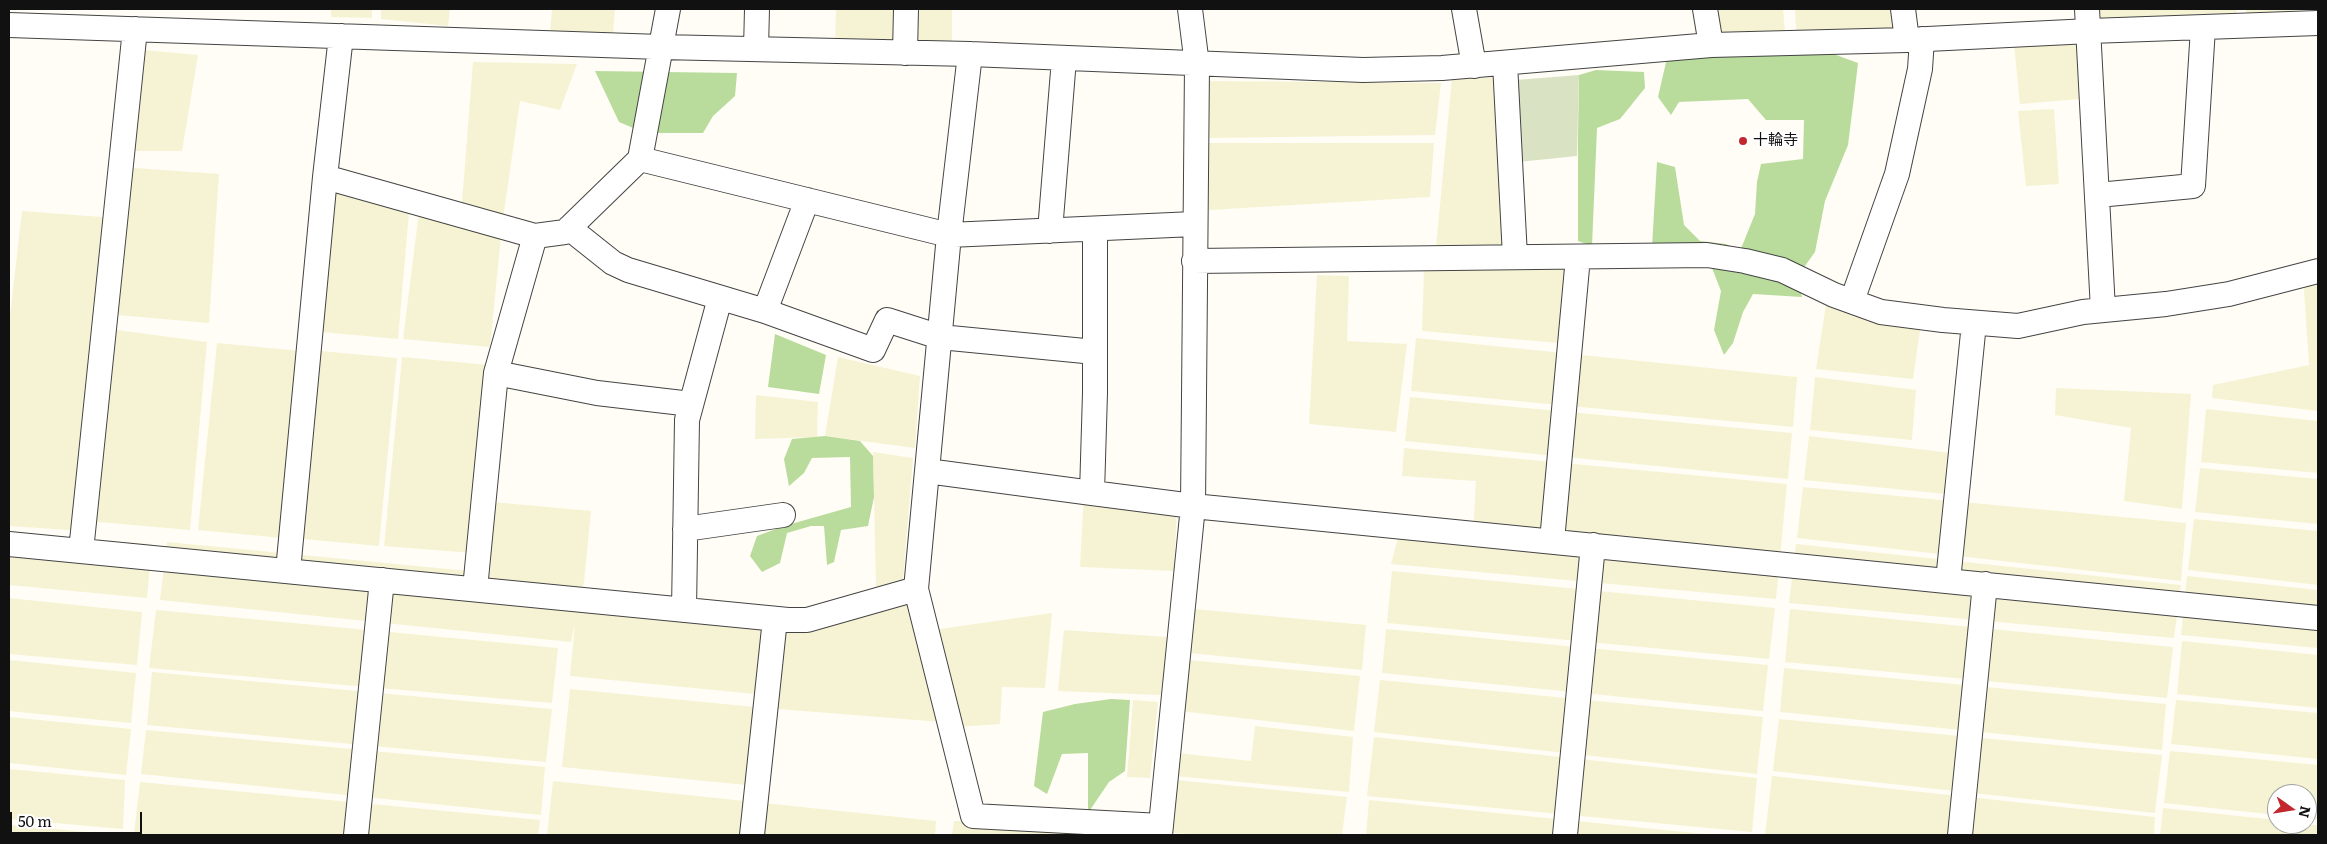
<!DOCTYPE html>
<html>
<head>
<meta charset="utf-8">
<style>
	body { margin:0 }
	#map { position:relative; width:2327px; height:844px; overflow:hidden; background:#fffdf5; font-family:Literata,serif }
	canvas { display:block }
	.frame { position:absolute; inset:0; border:10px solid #111; pointer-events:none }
	.north { position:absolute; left:2267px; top:784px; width:50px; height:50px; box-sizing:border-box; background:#fff; border:1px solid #a0a0a0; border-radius:50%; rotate:103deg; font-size:14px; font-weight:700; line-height:20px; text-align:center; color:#111 }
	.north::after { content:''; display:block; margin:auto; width:18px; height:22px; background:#c4262e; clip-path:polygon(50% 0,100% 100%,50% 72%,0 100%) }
	.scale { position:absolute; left:10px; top:812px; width:132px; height:22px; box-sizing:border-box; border:2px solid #111; border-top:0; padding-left:6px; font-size:15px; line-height:18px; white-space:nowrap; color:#111; -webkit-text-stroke:4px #fff; paint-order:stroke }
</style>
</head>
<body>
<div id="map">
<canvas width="2327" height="844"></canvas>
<div class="frame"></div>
<div class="north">N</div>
<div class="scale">50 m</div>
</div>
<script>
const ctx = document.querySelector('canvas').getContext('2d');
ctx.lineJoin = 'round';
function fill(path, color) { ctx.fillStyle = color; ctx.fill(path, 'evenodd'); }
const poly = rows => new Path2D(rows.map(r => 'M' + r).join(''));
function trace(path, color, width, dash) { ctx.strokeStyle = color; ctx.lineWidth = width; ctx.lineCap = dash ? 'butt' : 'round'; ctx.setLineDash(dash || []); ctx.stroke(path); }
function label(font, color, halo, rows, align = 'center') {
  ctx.font = font + ' Literata,"Noto Sans JP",serif'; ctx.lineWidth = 5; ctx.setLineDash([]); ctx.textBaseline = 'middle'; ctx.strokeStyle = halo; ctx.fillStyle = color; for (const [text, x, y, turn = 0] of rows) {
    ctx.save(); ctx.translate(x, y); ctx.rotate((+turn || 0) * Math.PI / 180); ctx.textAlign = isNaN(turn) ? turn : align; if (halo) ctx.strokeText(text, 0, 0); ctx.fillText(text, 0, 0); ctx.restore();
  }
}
fill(poly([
	[331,9,372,9,372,18,331,17],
	[381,9,450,9,448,26,381,19],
	[552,9,615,9,613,36,550,33],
	[836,9,906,9,905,53,835,51],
	[906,9,952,9,952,54,908,53],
	[1705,9,1783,9,1786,43,1711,45],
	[1795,9,1902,9,1907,40,1797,43],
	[2098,9,2236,9,2237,13,2099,19],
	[2246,9,2318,9,2246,14],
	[2090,31,2093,98,2020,104,2013,35],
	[144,50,198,55,182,151,122,151],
	[473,62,577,64,560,110,520,101,502,226,490,347,403,339,420,204,461,215],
	[1505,63,1514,251,1435,258,1453,67],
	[1207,81,1441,83,1435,135,1208,138],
	[2054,109,2059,184,2026,186,2018,111],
	[1209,143,1434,143,1430,197,1209,210],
	[121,167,219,174,209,323,106,314,83,531,9,526,9,324,22,211,115,218],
	[325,177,410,201,398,339,311,331],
	[1565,266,1558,343,1422,331,1424,270],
	[2318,270,2318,411,2212,398,2213,385,2309,365,2303,275],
	[1317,275,1349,276,1347,341,1407,344,1396,432,1309,424],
	[1828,292,1922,317,1913,379,1816,369],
	[110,329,207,342,190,530,87,521],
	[1416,338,1797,377,1793,427,1411,391],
	[217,343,301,351,282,538,198,530],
	[310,350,397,358,379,546,292,538],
	[402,357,489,365,472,553,384,546],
	[838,357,920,376,915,448,825,436],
	[1815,377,1916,390,1912,440,1810,430],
	[2056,388,2191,394,2182,509,2124,501,2131,428,2055,415],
	[756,395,818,402,817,437,755,439],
	[1410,397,1792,433,1788,479,1405,441],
	[2206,409,2318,421,2318,473,2201,462],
	[1809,436,1960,454,1956,495,1804,480],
	[1404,448,1787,484,1776,599,1391,564,1401,526,1473,533,1476,481,1402,476],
	[873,452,913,458,903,580,876,587],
	[2200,468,2318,479,2318,524,2195,512],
	[1803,487,2186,523,2181,581,1797,538],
	[1084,492,1177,508,1174,571,1080,567],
	[493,502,591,511,584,582,580,598,773,618,766,695,570,676,575,623,571,642,160,600,167,542,490,573],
	[2194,519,2318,531,2318,585,2188,570],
	[9,535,152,544,147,598,9,585],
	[1796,544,2181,585,2174,638,1789,603],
	[1392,571,1775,608,1769,659,1387,623],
	[2187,576,2318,590,2318,648,2181,635],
	[907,592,941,722,766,708,757,786,562,767,570,689,765,708,775,619],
	[9,598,142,612,137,665,9,654],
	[1183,608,1366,625,1362,670,1179,652],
	[1790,609,2173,647,2167,698,1785,662],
	[156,610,558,648,552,703,149,668],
	[1052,613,1045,688,1002,687,1000,724,957,727,933,630],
	[1386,629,1768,665,1763,711,1382,673],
	[1064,630,1167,637,1161,695,1058,691],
	[2182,641,2318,655,2318,708,2177,694],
	[1177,659,1360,676,1354,731,1171,710],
	[9,660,136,673,131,723,9,711],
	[1784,668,2166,704,2162,750,1780,712],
	[152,672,552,709,546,762,147,725],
	[1380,680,1763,717,1757,774,1374,732],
	[1133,700,1158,702,1150,778,1127,777],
	[2176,700,2318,713,2318,759,2171,744],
	[9,717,131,729,126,775,9,763],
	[1779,719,2162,755,2155,813,1773,771],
	[1255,726,1353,737,1349,792,1164,775,1168,752,1251,761],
	[146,730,545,767,541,815,141,774],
	[1374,737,1757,778,1752,832,1367,796],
	[2170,751,2318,765,2318,819,2307,818,2307,794,2277,794,2277,815,2164,803],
	[9,769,125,780,123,829,9,819],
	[1772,776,2155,817,2154,835,1765,835],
	[1166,779,1347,797,1342,835,1201,835,1161,832],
	[553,781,936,821,935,835,547,835],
	[140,782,540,820,538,835,159,835,134,833],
	[1369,800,1714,835,1366,835],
	[2163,808,2277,820,2277,824,2318,825,2318,835,2160,835],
	[954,821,1085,822,1084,835,952,835],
	[9,825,121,835,9,835]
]), '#f6f3d4');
fill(poly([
	[1828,52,1858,63,1854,97,1848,145,1825,201,1815,252,1797,277,1802,297,1753,294,1743,312,1733,343,1724,355,1714,330,1721,291,1712,268,1688,255,1651,264,1657,162,1675,167,1684,225,1700,241,1726,244,1740,251,1755,214,1757,182,1761,164,1803,159,1804,120,1766,120,1748,99,1679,102,1671,115,1658,97,1667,58],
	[1596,70,1644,72,1645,88,1620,119,1597,128,1592,246,1578,241,1578,136,1579,75],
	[595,71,737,73,735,96,713,116,703,133,645,133,619,122],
	[775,334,826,355,819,394,768,387],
	[825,436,860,441,873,456,874,497,868,526,841,530,834,562,827,565,824,526,811,526,787,533,780,563,762,572,750,556,757,536,784,526,851,507,850,457,812,458,804,473,789,486,784,459,792,439],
	[1111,699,1130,700,1125,771,1109,782,1088,813,1088,753,1062,754,1047,794,1034,786,1043,712,1075,704]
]), '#b9dc9c');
fill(poly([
	[1579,75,1577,156,1518,162,1516,80]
]), '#d9e3c4');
const minor = poly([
	[1464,9,1474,66],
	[1705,9,1711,45],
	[1903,9,1907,40],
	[2087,9,2103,310],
	[9,25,661,47,970,54,1363,70,1442,68,1711,45,1907,40,2090,31,2318,23],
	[756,49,757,9],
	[905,53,906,9],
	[970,54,949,235,916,589,973,816,1161,826],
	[1505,63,1515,257],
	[640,159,949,235,1194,224],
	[325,177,535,236,565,232,640,159,668,9],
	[2098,195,2193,186,2203,28],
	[569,228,613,263,628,270,765,311,873,350,887,320,940,337,1095,352],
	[1050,231,1064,59],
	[1194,261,1707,255,1745,261,1782,270,1834,295,1881,312,1943,320,2018,326,2083,312,2166,304,2229,294,2318,271],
	[1852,301,1897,174,1920,69,1922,39],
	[765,311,807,200],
	[496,373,597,393,691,404],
	[927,471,1092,493,1095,393,1095,229],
	[1092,493,1193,506,2318,618],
	[685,529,783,515],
	[1552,541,1578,257],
	[9,544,788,620,807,620,916,589],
	[81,551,135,29],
	[288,571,325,177,341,36],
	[1948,581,1974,323],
	[475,589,496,373,535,236],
	[684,610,687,420,720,298],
	[356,835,382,580],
	[752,835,775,619],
	[1160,835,1193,506,1197,65,1190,9],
	[1565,835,1593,545],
	[1960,835,1985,584]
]);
trace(minor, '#444', 26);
trace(minor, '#fff', 24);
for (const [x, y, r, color] of [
	[1743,141,5,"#c4262e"]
]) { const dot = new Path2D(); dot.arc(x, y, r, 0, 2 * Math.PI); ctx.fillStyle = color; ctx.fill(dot); trace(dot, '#fff', 2); }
label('15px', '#111', '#fff', [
	["十輪寺",1753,141]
], 'left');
</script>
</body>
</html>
